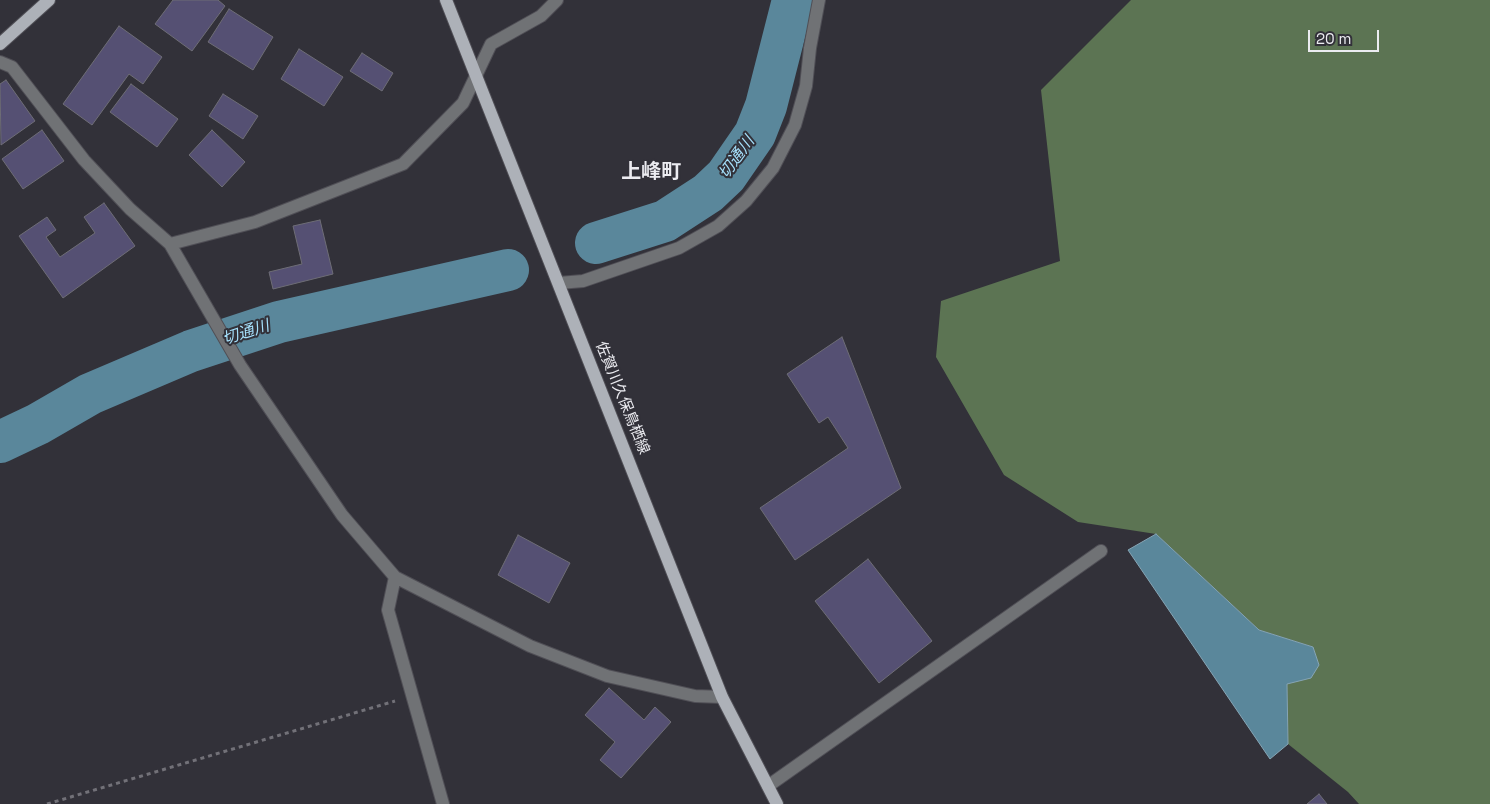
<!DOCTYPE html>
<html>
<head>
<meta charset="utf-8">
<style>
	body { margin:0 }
	#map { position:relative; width:1490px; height:804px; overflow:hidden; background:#323139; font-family:"Space Grotesk",sans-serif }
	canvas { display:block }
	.scale { position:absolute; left:1308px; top:30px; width:71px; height:22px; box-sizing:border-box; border:2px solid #ececf1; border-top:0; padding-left:6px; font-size:15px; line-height:18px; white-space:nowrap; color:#ececf1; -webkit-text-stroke:4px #323139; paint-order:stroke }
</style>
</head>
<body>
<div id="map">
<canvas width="1490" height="804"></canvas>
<div class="scale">20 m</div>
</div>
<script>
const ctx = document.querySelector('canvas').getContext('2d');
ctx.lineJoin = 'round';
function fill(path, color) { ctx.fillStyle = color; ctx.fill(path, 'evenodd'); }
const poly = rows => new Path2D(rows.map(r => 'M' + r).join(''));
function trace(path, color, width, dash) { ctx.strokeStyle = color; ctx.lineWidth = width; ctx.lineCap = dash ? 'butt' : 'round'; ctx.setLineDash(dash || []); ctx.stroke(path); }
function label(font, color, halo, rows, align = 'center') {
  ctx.font = font + ' "Space Grotesk","Noto Sans JP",sans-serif'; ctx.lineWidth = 4; ctx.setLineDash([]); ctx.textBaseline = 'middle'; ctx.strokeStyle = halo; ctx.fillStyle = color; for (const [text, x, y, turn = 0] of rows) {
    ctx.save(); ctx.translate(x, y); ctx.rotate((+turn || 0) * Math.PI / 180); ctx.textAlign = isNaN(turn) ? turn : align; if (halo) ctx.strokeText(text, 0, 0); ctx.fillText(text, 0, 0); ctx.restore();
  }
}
fill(poly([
	[1131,0,1490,0,1490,804,1359,804,1348,792,1288,744,1287,684,1313,647,1259,630,1156,534,1078,522,1004,475,936,357,941,301,1060,261,1041,90]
]), '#5c7453');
const water = poly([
	[1156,534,1259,630,1313,647,1319,665,1311,678,1287,684,1288,744,1270,759,1128,550,1156,534]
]);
fill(water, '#5a879b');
trace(water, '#86a5b5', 1);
trace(poly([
	[596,243,665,221,708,193,726,176,755,134,766,106,793,0],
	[0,442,38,424,90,394,191,351,279,322,508,270]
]), '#5a879b', 42);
const building = poly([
	[173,0,218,0,225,6,192,51,155,24,173,0],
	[229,9,273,37,253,70,208,42,229,9],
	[119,26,162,57,143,84,129,74,92,125,63,104,119,26],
	[299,49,343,77,324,106,281,79,299,49],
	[362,53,393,73,382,91,350,71,362,53],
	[6,80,35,121,1,145,0,84,6,80],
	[131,84,178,119,157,147,110,112,131,84],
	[223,94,258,116,243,139,209,116,223,94],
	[42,130,64,161,23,189,2,159,42,130],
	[212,130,245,162,222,187,189,155,212,130],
	[104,203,135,246,63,298,19,236,47,217,56,230,46,237,60,257,95,233,84,217,104,203],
	[320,220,333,274,273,289,269,272,302,264,293,226,320,220],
	[842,337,901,488,795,560,760,508,848,448,828,417,819,423,787,374,842,337],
	[518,535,570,563,549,603,498,575,518,535],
	[868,559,932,641,879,683,815,601,868,559],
	[609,688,644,720,655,707,671,722,621,778,600,760,615,742,585,715,609,688],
	[1319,794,1327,804,1307,804,1319,794]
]);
fill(building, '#555073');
trace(building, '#6e6d76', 1);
const minor = poly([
	[0,62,12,67,84,160,130,209,170,244,240,365,342,515,395,577,530,646,607,676,695,696,722,697],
	[170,244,255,222,403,164,463,103,491,44,541,16,557,0],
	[559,283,583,281,679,248,718,226,746,201,773,168,795,125,806,86,810,48,819,0],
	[395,577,388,610,443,804],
	[768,786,1101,551]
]);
const major = poly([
	[446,0,722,697,777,804],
	[0,44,49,0]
]);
trace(minor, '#504f56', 14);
trace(major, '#504f56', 14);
trace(poly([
	[47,804,395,701]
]), '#727178', 3, [4, 4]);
trace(minor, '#707275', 12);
trace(major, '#adb1b8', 12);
label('15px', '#ececf1', '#323139', [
	["佐賀川久保鳥栖線",622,398,68]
]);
label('italic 16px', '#a5dffa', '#323139', [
	["切通川",737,158,-54],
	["切通川",246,333,-18]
]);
label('bold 20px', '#ececf1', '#323139', [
	["上峰町",651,173]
]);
</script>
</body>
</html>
